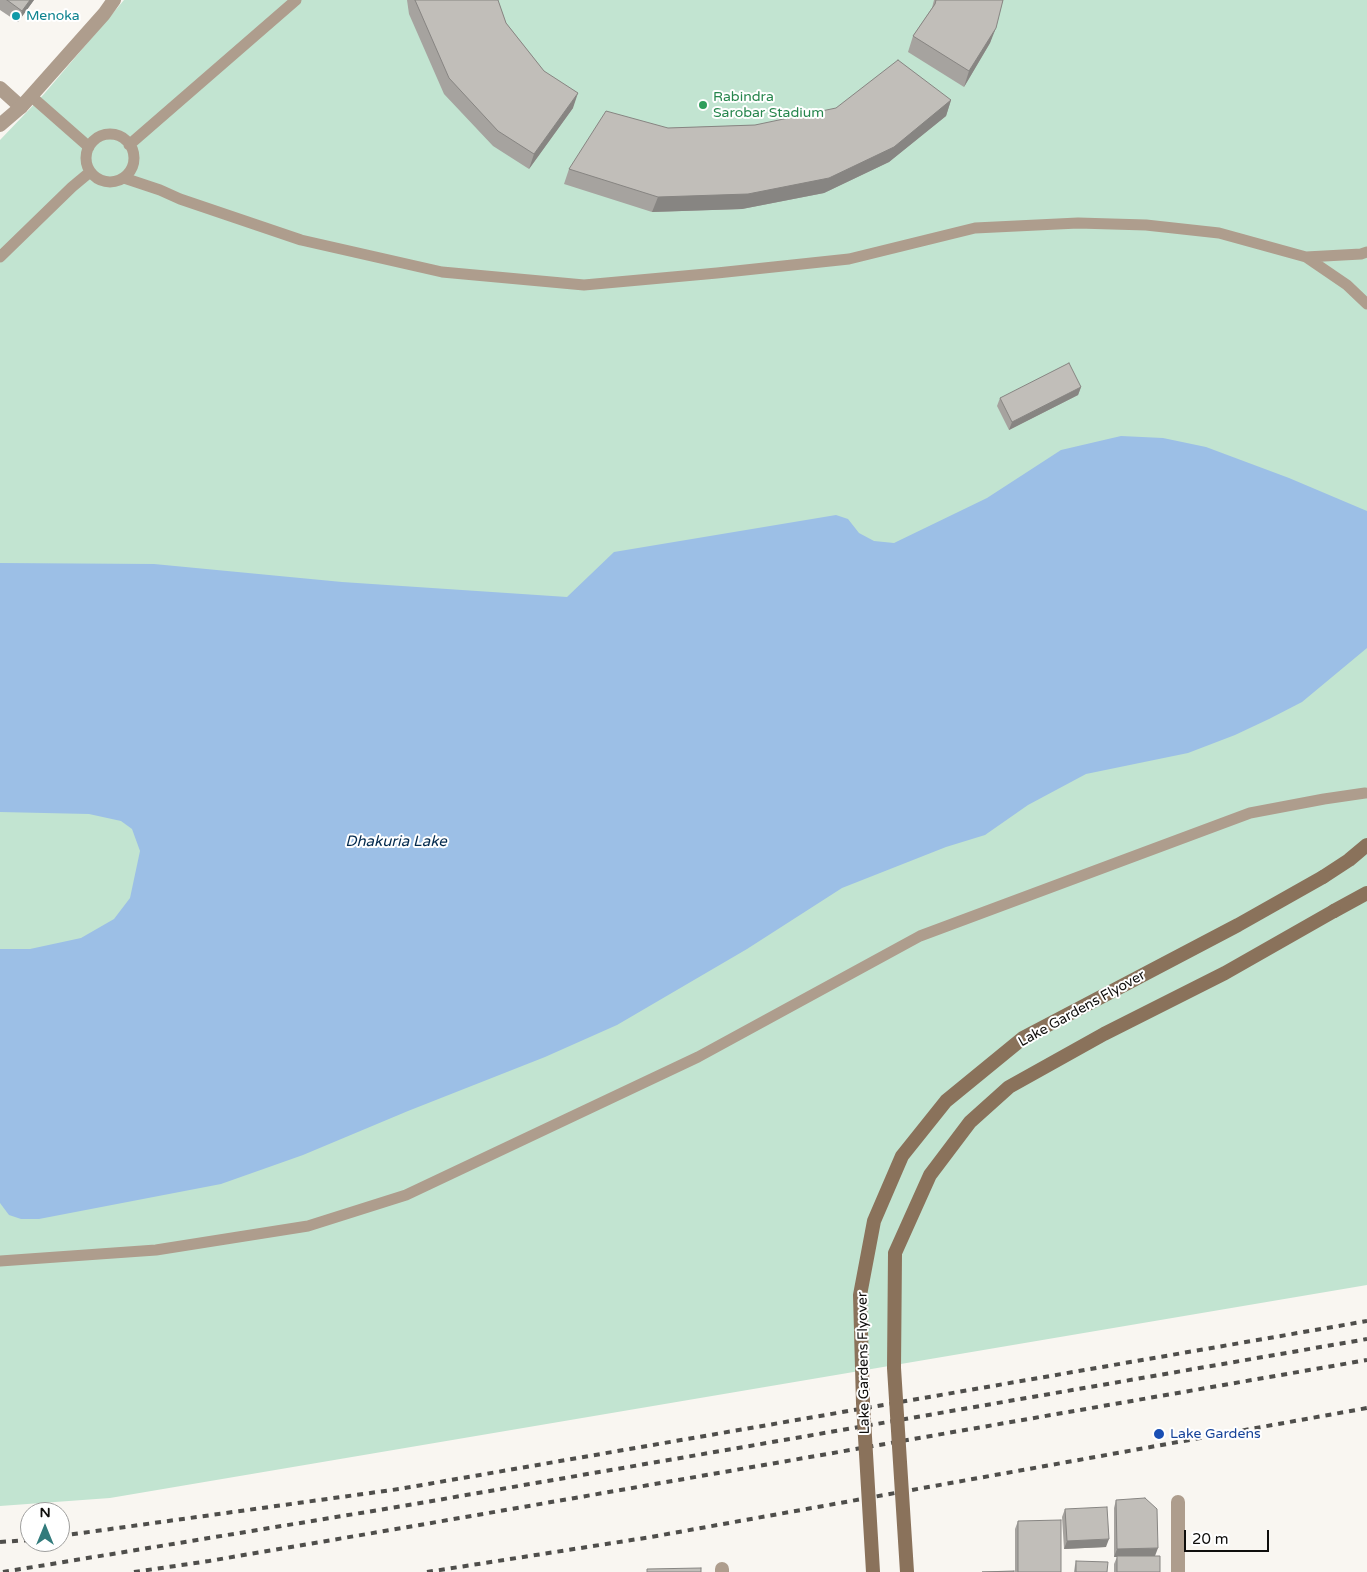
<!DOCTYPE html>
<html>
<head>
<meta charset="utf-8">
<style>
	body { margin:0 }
	#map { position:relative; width:1367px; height:1572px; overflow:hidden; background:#f9f6f1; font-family:"Varela Round",sans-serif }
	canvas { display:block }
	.north { position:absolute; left:20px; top:1502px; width:50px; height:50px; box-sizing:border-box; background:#fff; border:1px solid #9f9f9e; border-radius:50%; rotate:0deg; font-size:14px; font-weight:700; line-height:20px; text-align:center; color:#0f0e0c }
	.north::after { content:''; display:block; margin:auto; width:18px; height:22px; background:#327b7c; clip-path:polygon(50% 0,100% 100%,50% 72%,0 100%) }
	.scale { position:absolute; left:1184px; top:1530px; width:85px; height:22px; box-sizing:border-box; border:2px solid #0f0e0c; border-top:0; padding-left:6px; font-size:15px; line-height:18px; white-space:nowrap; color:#0f0e0c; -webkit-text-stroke:4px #fff; paint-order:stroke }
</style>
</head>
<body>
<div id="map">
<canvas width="1367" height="1572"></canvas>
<div class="north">N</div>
<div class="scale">20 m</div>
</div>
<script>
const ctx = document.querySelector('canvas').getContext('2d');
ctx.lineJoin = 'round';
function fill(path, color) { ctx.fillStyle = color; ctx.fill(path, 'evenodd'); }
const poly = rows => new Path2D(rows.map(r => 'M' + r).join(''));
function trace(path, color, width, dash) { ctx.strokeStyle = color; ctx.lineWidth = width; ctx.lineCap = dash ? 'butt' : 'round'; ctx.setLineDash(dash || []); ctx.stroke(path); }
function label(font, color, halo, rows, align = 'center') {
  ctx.font = font + ' "Varela Round",sans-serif'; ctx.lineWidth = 4; ctx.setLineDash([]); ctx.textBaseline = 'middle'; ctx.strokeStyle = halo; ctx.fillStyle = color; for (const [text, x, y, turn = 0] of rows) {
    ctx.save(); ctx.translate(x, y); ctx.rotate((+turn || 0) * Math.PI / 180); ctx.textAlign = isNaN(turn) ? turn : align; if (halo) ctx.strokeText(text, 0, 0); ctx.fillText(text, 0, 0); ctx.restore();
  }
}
fill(poly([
	[124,0,1367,0,1367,1285,110,1498,0,1506,0,140,44,94]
]), '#c2e4d1');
fill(poly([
	[1121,436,1163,438,1206,447,1289,478,1367,511,1367,648,1302,702,1269,719,1235,735,1188,753,1086,774,1028,805,985,835,946,847,842,888,747,949,617,1025,545,1057,408,1111,303,1155,221,1184,39,1219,21,1219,9,1215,0,1203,0,949,30,949,81,938,114,919,130,898,140,851,132,829,121,821,89,814,0,812,0,563,154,564,342,582,567,597,614,552,836,515,848,519,859,533,874,541,894,543,987,498,1061,450]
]), '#9cbfe6');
trace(poly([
	[31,96,89,147],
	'86 158a24 24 0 1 1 48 0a24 24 0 1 1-48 0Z',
	[129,145,296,0],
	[124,178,160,190,180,199,301,240,442,272,584,285,717,273,849,259,975,228,1078,223,1146,225,1219,233,1306,257,1347,285,1367,304],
	[0,257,72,187,90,172],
	[1306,257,1361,254,1367,252],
	[0,1261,156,1250,308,1226,406,1195,698,1057,920,936,1250,813,1324,799,1365,793]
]), '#ae9d8d', 11);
trace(poly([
	[0,88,21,107],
	[722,1569,722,1572],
	[1178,1572,1178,1502]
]), '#ae9d8d', 14);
trace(poly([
	[0,125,21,107,31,96,104,14,114,0]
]), '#ae9d8d', 14);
trace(poly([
	[1323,877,1349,860,1367,845],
	[1334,911,1367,893]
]), '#8a725b', 14);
trace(poly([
	[60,1536,399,1489,1367,1321],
	[0,1542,30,1540],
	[3,1572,403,1506,1367,1339],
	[134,1572,209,1561,408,1527,1367,1360],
	[427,1572,651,1537,1367,1408]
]), '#4f4e4b', 4, [6, 6]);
trace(poly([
	[873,1572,863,1403,860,1295,874,1221,902,1156,946,1101,1023,1038,1238,925,1323,877],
	[907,1572,894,1368,895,1253,930,1175,970,1122,1009,1087,1104,1034,1225,973,1334,911]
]), '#8a725b', 14);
fill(poly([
	[0,0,34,0,18,22,0,10],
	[407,0,498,0,506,23,573,108,529,169,493,146,444,94,409,14],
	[934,0,1003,0,990,43,964,87,908,52,913,36,932,8],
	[951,100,946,116,889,162,824,193,742,209,652,212,564,184,569,169,668,128,755,125],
	[1081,387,1078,395,1009,430,997,406,1000,398],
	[1116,1500,1155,1556,1160,1572,1114,1572,1114,1564,1117,1557,1114,1557,1114,1508],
	[1065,1509,1106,1547,1064,1549,1062,1517],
	[1018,1521,1061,1572,1015,1572,1015,1529],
	[1076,1561,1107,1572,1074,1572,1075,1565]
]), '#a6a39f');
fill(poly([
	[30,0,34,0,18,22,22,11],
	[996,28,990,43,964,87,969,71],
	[578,93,573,108,529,169,534,154],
	[951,100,946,116,889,162,824,193,742,209,652,212,658,197],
	[1081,387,1078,395,1009,430,1012,422],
	[1109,1539,1106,1547,1064,1549,1067,1541],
	[1158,1548,1155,1556,1114,1557,1117,1549]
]), '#878582');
const building = poly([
	[7,0,30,0,22,11,7,0],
	[415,0,498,0,506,23,544,71,578,93,534,154,498,131,449,78,415,0],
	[936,0,1003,0,996,28,969,71,913,36,935,4,936,0],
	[898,60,951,100,894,147,829,178,748,194,658,197,569,169,606,111,668,128,755,125,836,108,898,60],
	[1069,363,1081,387,1012,422,1000,398,1069,363],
	[1145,1498,1157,1509,1158,1548,1117,1549,1116,1500,1145,1498],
	[1107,1507,1109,1539,1067,1541,1065,1509,1107,1507],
	[1061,1520,1061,1572,1018,1572,1018,1521,1061,1520],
	[1117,1556,1160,1556,1160,1572,1117,1572,1117,1556],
	[1076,1561,1108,1562,1107,1572,1076,1572,1076,1561],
	[701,1568,701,1572,647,1572,647,1569,701,1568],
	[1014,1571,1014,1572,982,1572,1014,1571]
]);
fill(building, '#c1beb9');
trace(building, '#878582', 1);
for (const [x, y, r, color] of [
	[16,16,5,"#0f9aa8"],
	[703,105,5,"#2e9e5b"],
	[1159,1434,6,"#1a4fb4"]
]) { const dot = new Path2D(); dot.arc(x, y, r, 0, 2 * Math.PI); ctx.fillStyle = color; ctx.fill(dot); trace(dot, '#fff', 2); }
label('14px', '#0d838f', '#fff', [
	["Menoka",26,16]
], 'left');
label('14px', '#27864d', '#fff', [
	["Rabindra",713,97],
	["Sarobar Stadium",713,113]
], 'left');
label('14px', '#0f0e0c', '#fff', [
	["Lake Gardens Flyover",1082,1009,-29],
	["Lake Gardens Flyover",864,1363,-91]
]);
label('14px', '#164399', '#fff', [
	["Lake Gardens",1170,1434]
], 'left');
label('italic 15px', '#032a4e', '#fff', [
	["Dhakuria Lake",396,842]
]);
</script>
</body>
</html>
